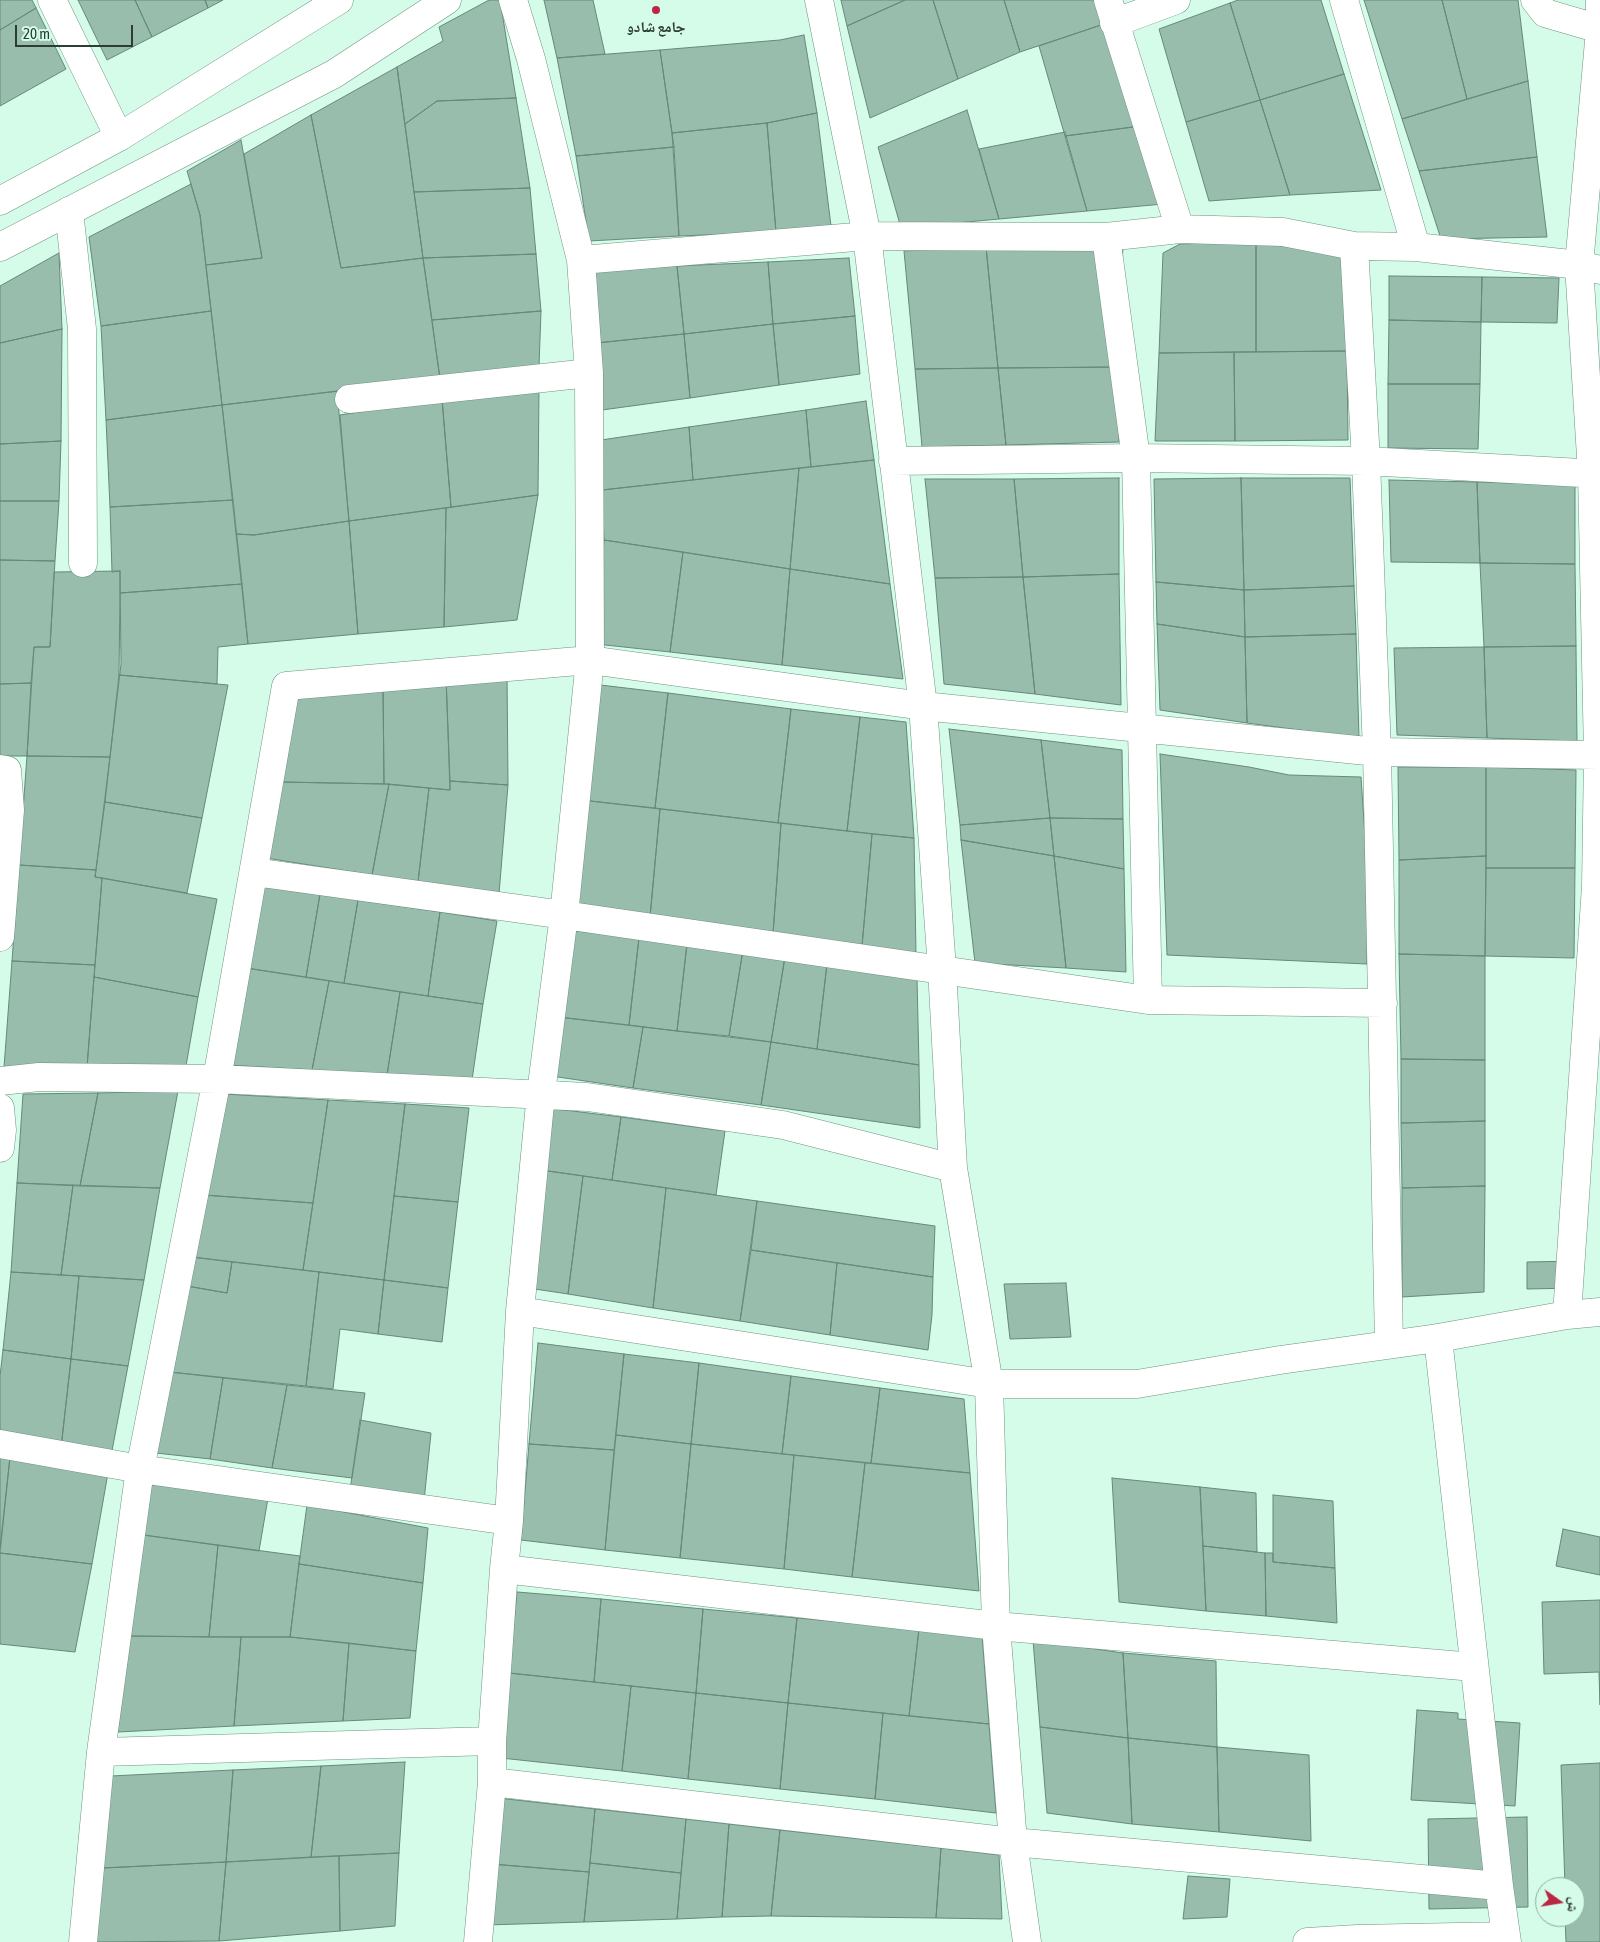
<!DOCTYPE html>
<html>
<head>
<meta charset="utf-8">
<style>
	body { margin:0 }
	#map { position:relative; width:1600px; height:1942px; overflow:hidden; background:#d5fbe9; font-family:"Asap Condensed","Noto Naskh Arabic",sans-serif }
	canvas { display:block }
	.north { position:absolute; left:1535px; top:1877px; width:50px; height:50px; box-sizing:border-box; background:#d5fbe9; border:1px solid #92afa1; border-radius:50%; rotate:103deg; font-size:14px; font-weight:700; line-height:20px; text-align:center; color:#2d3c35 }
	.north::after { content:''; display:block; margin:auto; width:18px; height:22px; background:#b92744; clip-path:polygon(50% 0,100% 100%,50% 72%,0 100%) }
	.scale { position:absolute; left:15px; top:25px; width:118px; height:22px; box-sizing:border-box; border:2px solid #2d3c35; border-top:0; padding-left:6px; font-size:15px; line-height:18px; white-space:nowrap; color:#2d3c35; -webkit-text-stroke:4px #d5fbe9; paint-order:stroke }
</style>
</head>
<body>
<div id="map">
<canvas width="1600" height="1942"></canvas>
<div class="north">ش</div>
<div class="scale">20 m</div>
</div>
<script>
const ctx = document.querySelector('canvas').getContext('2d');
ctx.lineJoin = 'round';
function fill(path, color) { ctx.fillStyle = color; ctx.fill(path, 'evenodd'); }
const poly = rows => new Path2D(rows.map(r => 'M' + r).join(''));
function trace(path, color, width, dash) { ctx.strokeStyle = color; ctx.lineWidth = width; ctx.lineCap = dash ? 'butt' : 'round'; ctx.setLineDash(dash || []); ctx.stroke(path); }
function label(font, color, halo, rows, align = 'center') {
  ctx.font = font + ' "Asap Condensed","Noto Naskh Arabic",sans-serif'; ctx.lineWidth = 4.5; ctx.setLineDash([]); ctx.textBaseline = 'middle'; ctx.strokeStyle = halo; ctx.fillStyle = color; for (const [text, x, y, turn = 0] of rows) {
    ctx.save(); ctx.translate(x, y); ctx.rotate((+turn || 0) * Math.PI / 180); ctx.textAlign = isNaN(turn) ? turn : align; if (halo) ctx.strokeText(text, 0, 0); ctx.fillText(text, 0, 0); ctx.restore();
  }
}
const building = poly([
	[0,0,32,0,36,8,0,30,0,0],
	[78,0,135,0,152,37,107,60,78,0],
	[135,0,205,0,208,8,152,37,135,0],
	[205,0,223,0,208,8,205,0],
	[489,0,500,0,516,98,437,101,405,124,397,67,443,41,439,27,489,0],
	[544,0,593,0,605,54,557,58,544,0],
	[841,0,905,0,847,26,841,0],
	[905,0,933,0,958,79,870,118,847,26,905,0],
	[933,0,1004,0,1020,52,958,79,933,0],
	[1004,0,1107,0,1113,21,1020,52,1004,0],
	[1238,0,1321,0,1344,74,1260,100,1230,3,1238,0],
	[1364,0,1442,0,1467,99,1402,119,1364,0],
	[1442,0,1518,0,1528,81,1467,99,1442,0],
	[1230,3,1260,100,1186,122,1159,29,1230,3],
	[36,8,66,69,0,106,0,30,36,8],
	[1113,21,1148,125,1065,136,1039,46,1113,21],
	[804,35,817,113,767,123,672,133,660,50,780,40,804,35],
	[660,50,674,147,576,156,557,58,660,50],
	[397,67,423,258,341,268,311,115,397,67],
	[1344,74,1381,190,1290,195,1260,100,1344,74],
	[1528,81,1537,157,1419,171,1402,119,1528,81],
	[516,98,530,188,414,192,405,124,437,101,516,98],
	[1260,100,1290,195,1209,201,1186,122,1260,100],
	[967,110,999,219,901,228,878,147,967,110],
	[817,113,831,226,776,232,767,123,817,113],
	[311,115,341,268,423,258,440,379,222,405,206,265,262,258,244,154,311,115],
	[767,123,776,232,679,236,672,133,767,123],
	[1148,125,1174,203,1087,211,1065,136,1148,125],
	[1065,132,1087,211,999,219,979,149,1065,132],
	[241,140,262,258,206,265,200,215,187,171,241,140],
	[674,147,679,236,589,241,576,156,674,147],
	[1537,157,1547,237,1441,239,1419,171,1537,157],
	[191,184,200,215,211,311,101,326,89,237,191,184],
	[530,188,536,254,423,258,414,192,530,188],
	[1346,236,1347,351,1256,352,1256,241,1346,236],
	[1123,240,1120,367,998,368,986,247,1123,240],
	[1256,241,1256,352,1159,353,1163,253,1180,244,1256,241],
	[986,247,998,368,915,369,904,251,986,247],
	[59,253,62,329,0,343,0,286,59,253],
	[536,254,541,311,432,320,423,258,536,254],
	[849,258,855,316,773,324,768,262,849,258],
	[768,262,773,324,684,334,677,266,768,262],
	[677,266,684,334,596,343,591,270,677,266],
	[1389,276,1482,277,1481,322,1389,320,1389,276],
	[1482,277,1559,278,1557,323,1481,322,1482,277],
	[211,311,222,405,106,420,101,326,211,311],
	[541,311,539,366,440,379,432,320,541,311],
	[855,316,860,374,779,385,773,324,855,316],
	[1389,320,1481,322,1480,384,1388,384,1389,320],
	[773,324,779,385,690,398,684,334,773,324],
	[62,329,61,441,0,444,0,343,62,329],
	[684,334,690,398,602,410,596,343,684,334],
	[1347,351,1348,440,1235,441,1234,352,1347,351],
	[1234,352,1235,441,1155,441,1159,353,1234,352],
	[1120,367,1119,442,1006,445,998,368,1120,367],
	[998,368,1006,445,922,447,915,369,998,368],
	[1388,384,1480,384,1478,449,1388,448,1388,384],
	[539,388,538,495,451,507,442,399,539,388],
	[337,391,349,521,254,535,236,534,222,405,337,391],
	[442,399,451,507,349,521,340,415,442,399],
	[866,401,874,460,811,467,806,410,866,401],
	[222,405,233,500,110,507,106,420,222,405],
	[806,410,811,467,693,480,689,427,806,410],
	[689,427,693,480,602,490,601,440,689,427],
	[61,441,59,501,0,501,0,444,61,441],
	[874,460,890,584,790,569,799,468,874,460],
	[799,468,790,569,604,540,602,490,799,468],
	[1119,478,1119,574,1023,577,1014,479,1119,478],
	[1241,478,1350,478,1354,586,1244,590,1241,478],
	[1241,478,1244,590,1156,582,1154,479,1241,478],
	[925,479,1014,479,1023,577,935,578,925,479],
	[1389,480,1477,482,1480,563,1391,562,1389,480],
	[1477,482,1575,485,1575,564,1480,563,1477,482],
	[538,495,517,620,444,627,446,508,538,495],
	[233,500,242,584,120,593,120,571,112,572,110,507,233,500],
	[0,501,59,501,55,561,0,560,0,501],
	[446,508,444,627,358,634,349,521,446,508],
	[349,521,358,634,248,644,236,534,254,535,349,521],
	[604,540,683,552,670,652,596,644,604,540],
	[683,552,790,569,782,665,670,652,683,552],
	[0,560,55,561,50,647,34,647,31,683,0,684,0,560],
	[1480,563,1575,564,1576,646,1484,647,1480,563],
	[790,569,890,584,903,679,782,665,790,569],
	[120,571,121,664,110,757,27,756,34,647,50,647,54,572,120,571],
	[1119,574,1121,705,1035,694,1023,577,1119,574],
	[1023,577,1035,694,944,684,935,578,1023,577],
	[1156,582,1244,590,1245,637,1157,624,1156,582],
	[242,584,248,644,218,647,217,684,119,675,120,593,242,584],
	[1354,586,1356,634,1245,637,1244,590,1354,586],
	[1157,624,1245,637,1247,723,1160,710,1157,624],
	[1356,634,1359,738,1247,723,1245,637,1356,634],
	[1576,646,1577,741,1487,738,1484,647,1576,646],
	[1484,647,1487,738,1397,735,1394,648,1484,647],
	[507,670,508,785,450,781,446,677,507,670],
	[119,675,228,685,202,818,105,802,119,675],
	[446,677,450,790,384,784,383,685,446,677],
	[31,683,27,756,0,756,0,684,31,683],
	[592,684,668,693,655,808,581,800,592,684],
	[383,685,384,784,280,782,297,695,383,685],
	[668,693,791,709,778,823,655,808,668,693],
	[791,709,860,717,847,831,778,823,791,709],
	[860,717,906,722,914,838,847,831,860,717],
	[949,729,1041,740,1050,818,960,825,949,729],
	[1041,740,1122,750,1123,819,1050,818,1041,740],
	[1160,754,1249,767,1289,775,1361,777,1368,882,1367,964,1167,955,1160,754],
	[27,756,110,757,96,870,19,865,27,756],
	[1398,767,1486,767,1486,856,1399,860,1398,767],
	[1486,767,1576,770,1575,868,1486,868,1486,767],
	[450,781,508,785,499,894,418,882,429,788,450,790,450,781],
	[280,782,389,784,372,875,266,858,280,782],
	[389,784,429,788,418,882,372,875,389,784],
	[581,800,660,809,650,917,571,907,581,800],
	[105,802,202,818,187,893,95,877,105,802],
	[660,809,781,823,773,934,650,917,660,809],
	[1050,818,1123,819,1124,869,1054,856,1050,818],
	[1050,818,1054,856,961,840,960,825,1050,818],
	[781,823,872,834,862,946,773,934,781,823],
	[872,834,914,838,916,954,862,946,872,834],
	[961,840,1054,856,1066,968,975,963,961,840],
	[1054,856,1124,869,1126,972,1066,968,1054,856],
	[1486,856,1485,956,1399,954,1399,860,1486,856],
	[19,865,96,870,95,877,102,878,95,965,12,961,19,865],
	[1486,868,1575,868,1574,958,1485,956,1486,868],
	[102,878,217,899,198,997,94,977,102,878],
	[261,885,320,894,306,977,246,968,261,885],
	[320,894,358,900,344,983,306,977,320,894],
	[358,900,440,912,428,996,344,983,358,900],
	[440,912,497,921,483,1004,428,996,440,912],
	[568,930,639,938,629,1025,558,1017,568,930],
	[639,938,687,944,677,1031,629,1025,639,938],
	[687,944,743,950,729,1036,677,1031,687,944],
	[743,950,785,957,771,1042,729,1036,743,950],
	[1399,954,1485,956,1485,1060,1401,1059,1399,954],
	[785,957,827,964,817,1049,771,1042,785,957],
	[12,961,95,965,87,1067,4,1067,12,961],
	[827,964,917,978,919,1065,817,1049,827,964],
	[246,968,329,981,312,1070,228,1065,246,968],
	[94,977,198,997,186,1066,87,1067,94,977],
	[329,981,400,992,387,1075,312,1070,329,981],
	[400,992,483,1004,472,1080,387,1075,400,992],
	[558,1017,643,1027,633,1088,551,1076,558,1017],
	[643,1027,771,1042,761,1105,633,1088,643,1027],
	[771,1042,919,1065,920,1128,761,1105,771,1042],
	[1401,1059,1485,1060,1485,1121,1401,1123,1401,1059],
	[178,1091,160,1188,80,1186,98,1093,178,1091],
	[98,1093,80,1186,17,1183,23,1094,98,1093],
	[223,1094,328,1100,313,1203,204,1195,223,1094],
	[328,1100,405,1104,384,1280,303,1270,328,1100],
	[405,1104,469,1108,458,1202,394,1196,405,1104],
	[548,1108,621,1117,612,1180,541,1170,548,1108],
	[621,1117,725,1131,716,1195,612,1180,621,1117],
	[1485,1121,1485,1186,1402,1188,1401,1123,1485,1121],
	[541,1170,583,1176,568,1294,528,1288,541,1170],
	[583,1176,666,1188,653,1308,568,1294,583,1176],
	[17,1183,73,1185,61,1275,11,1272,17,1183],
	[73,1185,160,1188,144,1280,61,1275,73,1185],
	[1485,1186,1484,1292,1402,1297,1402,1188,1485,1186],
	[666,1188,757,1201,740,1321,653,1308,666,1188],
	[204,1195,313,1203,303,1270,192,1257,204,1195],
	[394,1196,458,1202,448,1288,384,1280,394,1196],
	[757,1201,935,1226,933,1277,751,1250,757,1201],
	[751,1250,837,1263,830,1335,740,1321,751,1250],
	[192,1257,232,1262,227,1293,187,1286,192,1257],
	[1577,1261,1576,1288,1527,1289,1527,1262,1577,1261],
	[232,1262,319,1272,306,1386,170,1372,187,1286,227,1293,232,1262],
	[837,1263,933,1277,932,1315,928,1350,830,1335,837,1263],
	[11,1272,79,1276,71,1359,3,1350,11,1272],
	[319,1272,384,1280,378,1334,340,1329,333,1389,306,1386,319,1272],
	[79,1276,144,1280,128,1366,71,1359,79,1276],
	[384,1280,448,1288,442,1342,378,1334,384,1280],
	[1066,1283,1071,1337,1010,1339,1004,1284,1066,1283],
	[538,1343,624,1354,614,1450,529,1444,538,1343],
	[3,1350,71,1359,61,1448,0,1438,0,1376,3,1350],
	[624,1354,699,1363,691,1444,616,1435,624,1354],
	[71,1359,128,1366,111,1456,61,1448,71,1359],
	[699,1363,791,1376,782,1454,691,1444,699,1363],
	[170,1372,223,1378,210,1459,156,1453,170,1372],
	[791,1376,880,1388,871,1463,782,1454,791,1376],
	[223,1378,287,1385,272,1468,210,1459,223,1378],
	[287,1385,365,1393,352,1478,272,1468,287,1385],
	[880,1388,964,1399,970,1473,871,1463,880,1388],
	[360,1420,431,1433,424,1501,350,1490,360,1420],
	[616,1435,691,1444,680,1558,605,1550,616,1435],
	[529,1444,614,1450,605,1550,521,1540,529,1444],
	[691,1444,794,1455,784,1569,680,1558,691,1444],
	[0,1455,10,1457,0,1548,0,1455],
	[794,1455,865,1463,852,1577,784,1569,794,1455],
	[10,1457,108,1473,92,1564,0,1553,10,1457],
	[865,1463,970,1473,979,1591,852,1577,865,1463],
	[1112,1478,1200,1487,1206,1611,1119,1602,1112,1478],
	[146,1479,268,1498,259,1551,136,1534,146,1479],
	[1200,1487,1256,1493,1257,1552,1203,1546,1200,1487],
	[1273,1495,1333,1501,1335,1568,1273,1562,1273,1495],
	[307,1505,428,1528,423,1583,299,1564,307,1505],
	[1563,1529,1600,1537,1600,1575,1556,1566,1563,1529],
	[136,1534,218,1545,209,1637,127,1636,136,1534],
	[218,1545,300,1556,290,1637,209,1637,218,1545],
	[1203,1546,1265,1553,1266,1616,1206,1611,1203,1546],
	[0,1553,92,1564,75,1652,0,1644,0,1553],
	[1265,1553,1273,1553,1273,1562,1335,1568,1337,1623,1266,1616,1265,1553],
	[299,1564,423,1583,416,1651,290,1637,299,1564],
	[517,1592,601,1599,594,1682,509,1673,517,1592],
	[601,1599,703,1609,696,1693,594,1682,601,1599],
	[1600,1600,1600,1705,1599,1672,1544,1674,1542,1602,1600,1600],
	[703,1609,797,1618,788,1703,696,1693,703,1609],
	[797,1618,919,1629,909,1716,788,1703,797,1618],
	[919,1629,982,1635,989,1724,909,1716,919,1629],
	[127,1636,241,1637,234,1726,118,1732,127,1636],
	[241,1637,290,1637,349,1643,343,1721,234,1726,241,1637],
	[1033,1640,1123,1653,1128,1738,1040,1727,1033,1640],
	[349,1643,416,1651,410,1718,343,1721,349,1643],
	[1123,1653,1216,1661,1217,1747,1128,1738,1123,1653],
	[509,1673,631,1686,622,1771,501,1758,509,1673],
	[631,1686,696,1693,688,1779,622,1771,631,1686],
	[696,1693,788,1703,780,1789,688,1779,696,1693],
	[788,1703,883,1713,875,1799,780,1789,788,1703],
	[1417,1710,1458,1713,1458,1719,1520,1723,1515,1806,1411,1800,1417,1710],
	[883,1713,989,1724,996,1813,875,1799,883,1713],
	[1040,1727,1128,1738,1132,1824,1047,1813,1040,1727],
	[1128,1738,1217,1747,1219,1832,1132,1824,1128,1738],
	[1217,1747,1309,1755,1311,1841,1219,1832,1217,1747],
	[405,1762,399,1853,311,1857,321,1766,405,1762],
	[1600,1763,1600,1942,1566,1942,1565,1917,1575,1917,1575,1887,1565,1887,1561,1765,1600,1763],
	[321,1766,311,1857,226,1862,233,1770,321,1766],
	[233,1770,226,1862,103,1868,111,1776,233,1770],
	[498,1798,595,1809,589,1872,491,1864,498,1798],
	[595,1809,686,1819,681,1873,590,1863,595,1809],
	[1527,1817,1528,1907,1429,1909,1428,1819,1527,1817],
	[686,1819,729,1824,722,1917,677,1919,686,1819],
	[729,1824,780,1830,771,1916,722,1917,729,1824],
	[780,1830,941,1848,936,1918,771,1916,780,1830],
	[941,1848,999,1855,1002,1919,936,1918,941,1848],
	[399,1853,395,1926,340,1931,339,1856,399,1853],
	[339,1856,340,1931,219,1941,226,1862,339,1856],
	[226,1862,219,1941,96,1942,103,1868,226,1862],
	[590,1863,681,1873,677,1919,584,1922,590,1863],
	[491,1864,589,1872,584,1922,486,1925,491,1864],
	[1188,1876,1230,1879,1227,1917,1183,1919,1188,1876]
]);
fill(building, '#98bdac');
trace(building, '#668979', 1);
const minor = poly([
	[52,0,119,137],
	[819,0,867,236,923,706,942,969,953,1168,989,1384,996,1626,1013,1842,1027,1942],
	[1108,0,1180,229],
	[1344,0,1416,247,1354,246],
	[1535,0,1545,13,1600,29],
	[1600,0,1600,9],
	[1114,23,1176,0],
	[69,211,82,329,83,563],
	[1416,247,1579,265,1600,270],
	[581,260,867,236,1106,237,1180,229,1283,232,1354,246,1366,461,1377,752,1389,1344],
	[349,399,589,373],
	[893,461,1136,458,1366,461,1600,474],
	[0,769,7,770,10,810,0,937],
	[254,872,564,915,1148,1000,1136,458,1106,237],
	[1148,1000,1383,1003],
	[0,1081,39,1077,217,1079,587,1097,783,1125,953,1168],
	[0,1108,2,1130,0,1148],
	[520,1311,989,1384,1137,1384,1280,1360,1438,1338,1567,1315,1600,1312],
	[1567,1315,1596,886,1598,755,1592,473,1579,265,1600,30],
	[1438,1338,1499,1886,1507,1942],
	[0,1444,140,1469,509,1521],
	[504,1569,996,1626,1474,1667],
	[101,1752,492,1741],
	[492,1782,1013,1842,1499,1886],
	[83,1942,101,1752,140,1469,217,1079,286,686,590,660,923,706,1377,752,1598,755],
	[478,1942,492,1782,492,1741,504,1569,509,1521,520,1311,541,1093,564,915,590,660,589,373,581,260,531,59,513,0],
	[1307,1942,1357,1939,1506,1936]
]);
const major = poly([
	[0,201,119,137,339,0],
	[0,247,334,74,447,0]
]);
trace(minor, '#709383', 29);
trace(major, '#709383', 29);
trace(minor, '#fff', 28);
trace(major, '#fff', 28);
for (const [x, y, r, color] of [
	[656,10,5,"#b92744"]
]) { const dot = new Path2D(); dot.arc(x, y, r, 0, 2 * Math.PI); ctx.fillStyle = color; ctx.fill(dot); trace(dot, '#d5fbe9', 2); }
label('bold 15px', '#2d3c35', '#d5fbe9', [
	["جامع شادو",656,27]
]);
</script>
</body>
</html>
